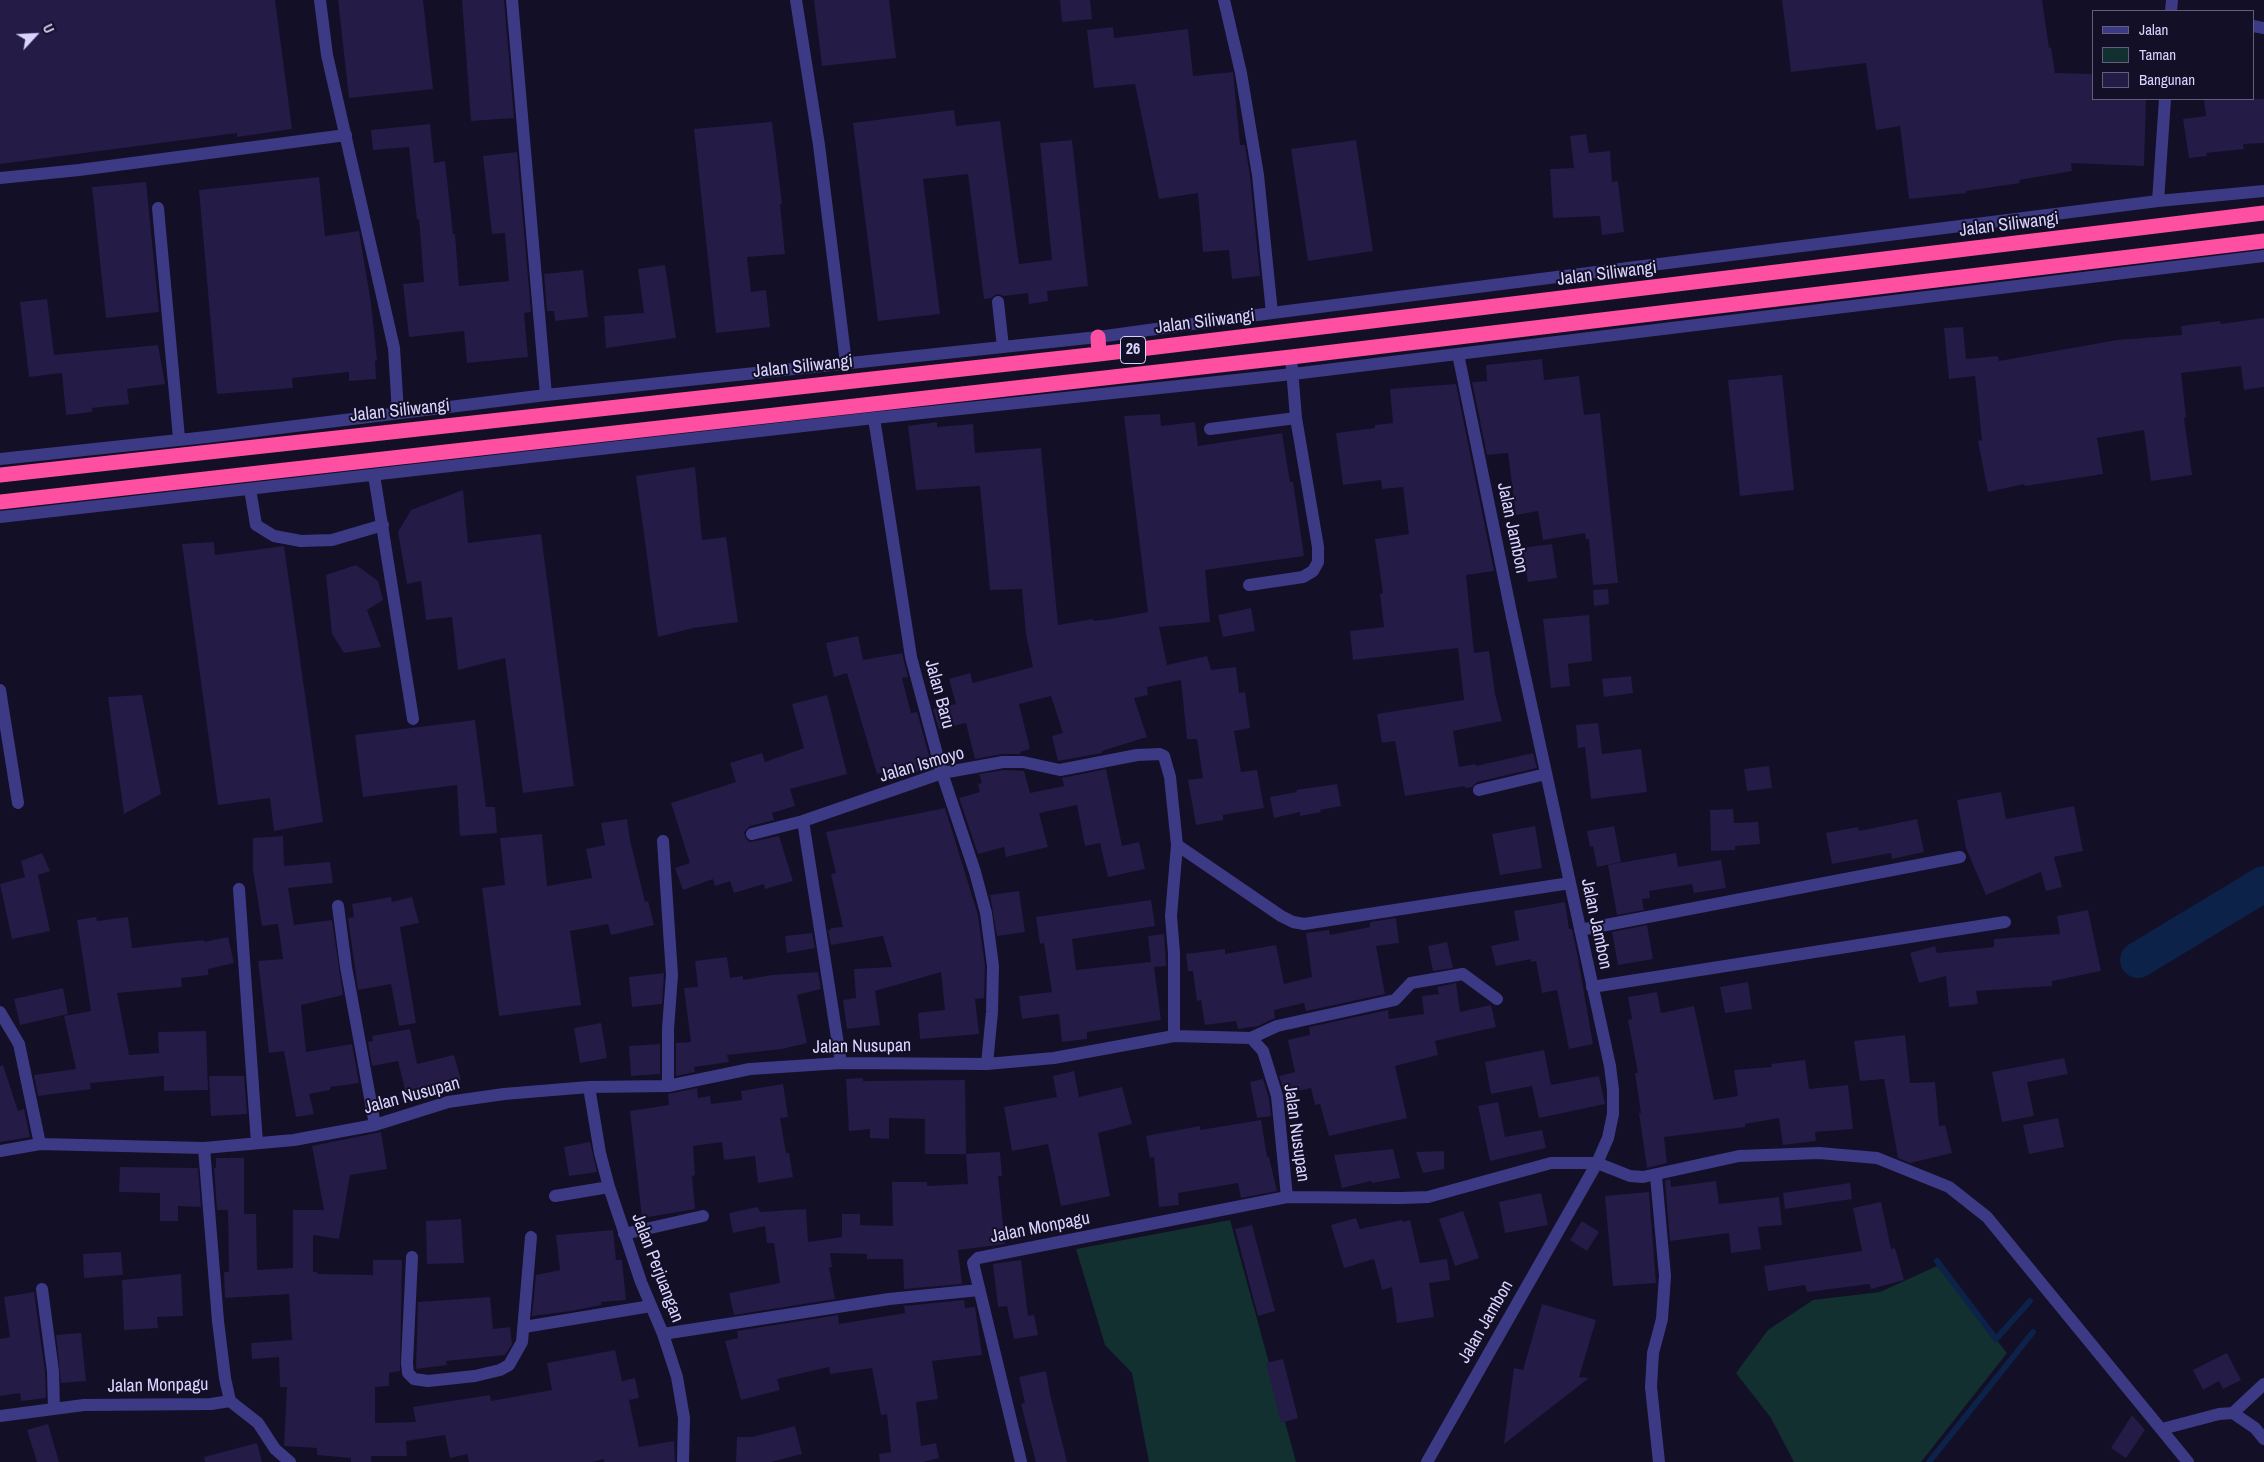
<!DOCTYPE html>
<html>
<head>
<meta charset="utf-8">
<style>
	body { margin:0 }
	#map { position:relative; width:2264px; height:1462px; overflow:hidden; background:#130f26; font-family:"Archivo Narrow",sans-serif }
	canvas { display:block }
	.legend { position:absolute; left:2092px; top:10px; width:162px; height:90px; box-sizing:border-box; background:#130f26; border:1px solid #625e7d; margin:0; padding:6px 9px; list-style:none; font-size:15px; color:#d9d4ff }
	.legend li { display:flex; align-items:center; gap:10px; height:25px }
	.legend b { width:25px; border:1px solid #625e7d }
	.north { position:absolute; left:10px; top:10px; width:50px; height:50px; -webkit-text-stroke:4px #130f26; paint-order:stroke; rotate:65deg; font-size:14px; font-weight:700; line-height:20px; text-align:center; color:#d9d4ff }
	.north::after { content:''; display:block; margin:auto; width:18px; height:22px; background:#d9d4ff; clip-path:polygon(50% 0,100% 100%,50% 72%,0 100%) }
</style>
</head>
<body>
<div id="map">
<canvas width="2264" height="1462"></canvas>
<ul class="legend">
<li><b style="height:6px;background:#3d3a85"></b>Jalan</li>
<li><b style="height:14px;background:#12302f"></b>Taman</li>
<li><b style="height:14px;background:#241b47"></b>Bangunan</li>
</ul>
<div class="north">U</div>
</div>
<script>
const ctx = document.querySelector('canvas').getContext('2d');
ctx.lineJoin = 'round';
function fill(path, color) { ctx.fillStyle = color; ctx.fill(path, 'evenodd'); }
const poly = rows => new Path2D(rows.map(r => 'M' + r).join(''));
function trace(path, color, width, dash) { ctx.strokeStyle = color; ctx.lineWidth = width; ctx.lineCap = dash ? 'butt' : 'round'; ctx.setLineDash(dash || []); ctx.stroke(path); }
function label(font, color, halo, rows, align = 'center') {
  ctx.font = font + ' "Archivo Narrow",sans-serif'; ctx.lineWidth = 4; ctx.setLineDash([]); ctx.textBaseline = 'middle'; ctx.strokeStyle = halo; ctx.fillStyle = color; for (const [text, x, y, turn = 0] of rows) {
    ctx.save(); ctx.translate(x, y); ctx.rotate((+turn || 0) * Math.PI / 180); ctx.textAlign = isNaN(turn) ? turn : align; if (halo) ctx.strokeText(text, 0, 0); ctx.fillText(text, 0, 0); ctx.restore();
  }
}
fill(poly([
	[1230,1220,1296,1462,1149,1462,1132,1373,1105,1345,1076,1249],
	[1937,1266,2007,1353,1921,1462,1794,1462,1771,1418,1736,1373,1768,1330,1813,1300,1880,1292]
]), '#12302f');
trace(poly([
	[1937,1261,1996,1339,2030,1301],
	[1929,1462,2033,1332]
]), '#0c2248', 6);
trace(poly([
	[2138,960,2264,884]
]), '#0c2248', 36);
fill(poly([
	[0,0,275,0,292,129,237,137,237,133,0,164],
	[338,0,423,0,433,89,349,98],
	[462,0,504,0,514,118,471,121],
	[814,0,889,0,896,58,822,66],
	[1060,0,1090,0,1092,19,1062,22],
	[1782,0,2042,0,2049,48,2051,47,2055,73,2093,74,2093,99,2146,99,2144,166,2071,163,2072,171,2019,180,2020,183,1966,191,1966,193,1909,199,1900,126,1876,130,1866,63,1791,72],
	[1113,27,1114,38,1188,29,1193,76,1233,72,1240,145,1245,145,1250,176,1260,276,1232,279,1229,250,1203,252,1198,193,1159,199,1135,84,1094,88,1087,30],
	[2204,99,2264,99,2264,143,2243,144,2244,149,2206,153,2207,156,2189,158,2183,119,2206,116],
	[954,110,956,126,1000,121,1019,264,1052,260,1040,143,1072,140,1088,286,1047,291,1048,301,1029,304,1028,293,1004,296,997,294,991,298,984,299,968,174,923,179,940,314,878,321,853,123],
	[772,122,782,204,780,204,785,254,747,257,751,292,766,290,770,327,716,333,694,129],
	[430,124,434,163,445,161,453,234,455,234,459,286,509,281,505,233,492,234,483,156,517,152,531,312,524,313,528,357,467,363,464,331,409,337,403,284,424,282,419,219,417,220,409,147,373,150,371,130],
	[1586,134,1589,153,1610,151,1612,182,1618,181,1624,232,1602,235,1600,216,1553,218,1550,169,1574,168,1570,136],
	[1356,140,1373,251,1308,261,1291,149],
	[319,177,325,236,359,231,371,303,377,360,375,361,376,379,349,381,349,372,292,378,293,388,217,394,199,190],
	[146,182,159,312,106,318,92,187],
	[665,265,676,338,606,348,604,316,644,313,638,269],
	[583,270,588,317,555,321,554,311,547,311,544,274],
	[47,299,54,355,158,345,165,384,127,389,129,404,92,408,92,412,66,415,62,373,29,377,20,302],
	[2264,318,2264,387,2244,390,2241,366,2181,373,2186,417,2184,418,2192,475,2151,481,2144,430,2097,438,2103,474,2025,486,2024,484,1988,492,1978,441,1982,440,1975,376,1949,379,1944,328,1963,327,1966,359,1998,356,1999,361,2117,340,2182,335,2181,326,2220,321,2221,324],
	[1542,359,1544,380,1579,376,1584,415,1600,413,1618,583,1593,585,1589,539,1586,539,1585,533,1543,540,1538,511,1516,515,1508,453,1487,455,1472,382,1487,381,1486,365],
	[1782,375,1794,490,1740,496,1728,380],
	[1456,384,1494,571,1466,575,1474,653,1489,651,1495,694,1502,721,1453,731,1459,767,1475,764,1476,766,1533,753,1537,768,1477,782,1472,787,1465,788,1465,786,1405,796,1395,741,1382,743,1377,714,1464,700,1458,648,1353,660,1350,631,1384,627,1380,594,1383,593,1375,539,1409,534,1403,487,1382,489,1381,480,1343,485,1336,433,1375,428,1375,425,1393,423,1390,389],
	[1160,414,1161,426,1195,422,1198,446,1282,433,1290,482,1293,482,1304,556,1205,570,1210,622,1159,627,1167,665,1207,656,1211,670,1236,667,1239,693,1245,692,1250,728,1234,731,1241,772,1257,770,1264,808,1223,815,1223,820,1196,825,1188,780,1203,778,1197,739,1187,739,1181,680,1147,687,1148,695,1134,698,1147,737,1102,751,1102,753,1058,761,1052,736,1063,733,1051,696,1019,704,1030,749,1020,752,1021,754,1002,754,975,759,966,723,939,729,933,709,956,704,949,679,970,673,973,683,1033,667,1026,634,1022,589,990,590,980,486,916,490,908,426,937,422,937,427,973,424,975,453,1041,448,1058,625,1093,619,1094,621,1110,619,1148,612,1124,416],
	[695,467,702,540,726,537,738,622,693,628,658,637,636,476],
	[463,490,468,543,541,534,574,786,523,793,505,658,458,670,452,617,426,620,421,581,407,584,398,532,411,510],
	[214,542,215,555,284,546,323,822,274,831,270,798,218,805,182,544],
	[1552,544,1557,578,1528,582,1522,548],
	[356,565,378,581,383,600,367,610,381,647,344,653,332,634,326,575],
	[1608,589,1609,604,1594,606,1593,590],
	[1251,608,1255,631,1223,637,1218,615],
	[1589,615,1592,661,1568,664,1570,686,1551,688,1543,619],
	[858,636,863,660,902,653,908,677,902,678,907,698,911,713,917,712,932,766,916,772,913,763,877,774,847,673,834,677,826,643],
	[1631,676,1633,693,1604,697,1602,679],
	[142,695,161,794,124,814,108,697],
	[827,695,847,774,790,789,795,806,772,813,774,820,750,826,744,832,746,839,750,842,779,836,793,881,765,889,764,884,734,893,730,881,715,886,713,879,683,890,675,868,690,863,671,803,736,782,730,763,762,753,765,762,804,748,792,704],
	[475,720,486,807,495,807,497,833,460,836,457,785,363,797,355,735],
	[1598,723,1602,754,1641,749,1647,792,1591,799,1585,747,1578,748,1576,725],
	[1769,766,1772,788,1747,791,1744,769],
	[1106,769,1122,846,1139,842,1145,869,1108,877,1100,843,1085,846,1077,805,1039,813,1048,847,1006,857,1004,847,978,854,959,798,980,792,978,784,982,783,979,774,1004,770,1024,771,1030,793,1064,786,1062,778],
	[1337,784,1341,806,1320,810,1321,812,1300,816,1300,812,1274,818,1270,797,1297,792,1296,790],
	[2001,792,2006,819,2074,806,2083,851,2054,857,2062,887,2046,891,2041,872,1986,895,1966,848,1957,800],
	[945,808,978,915,985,966,984,998,975,999,979,1034,920,1039,918,1013,945,1010,941,972,875,991,880,1025,847,1029,843,1000,856,998,854,969,892,967,883,936,831,945,828,930,831,930,831,928,843,927,831,874,836,873,826,832],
	[1733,809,1734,823,1758,822,1760,844,1735,846,1735,850,1711,851,1710,810],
	[627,819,630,840,645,902,648,901,654,925,611,935,608,924,570,931,581,1005,499,1016,482,888,505,885,500,838,542,834,547,886,592,878,586,849,605,845,601,823],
	[1917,819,1924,852,1892,859,1891,853,1832,864,1826,833,1858,827,1859,831],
	[1535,826,1542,868,1500,875,1492,834],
	[1614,826,1621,862,1597,867,1593,846,1590,847,1587,831],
	[283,836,284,866,330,862,333,883,288,888,294,925,332,920,343,995,301,1005,306,1052,352,1044,359,1083,330,1087,330,1090,309,1094,314,1114,296,1117,284,1051,269,1053,258,961,283,959,278,924,262,926,253,870,253,838],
	[42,853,50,871,38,875,50,931,12,939,0,884,25,877,21,861],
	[1676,853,1678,867,1721,860,1726,888,1694,893,1692,884,1649,891,1650,898,1642,899,1644,910,1617,915,1608,865],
	[1019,891,1025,932,997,936,990,895],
	[391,897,392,902,412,897,419,923,400,927,416,1023,399,1026,391,984,358,990,348,918,354,917,352,904],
	[1151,900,1155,926,1072,939,1076,970,1151,962,1148,936,1164,934,1166,966,1154,967,1161,1020,1087,1032,1087,1039,1062,1042,1059,1014,1022,1019,1019,996,1052,992,1044,943,1040,944,1036,917],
	[1565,902,1569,929,1572,929,1577,953,1593,1044,1569,1049,1557,990,1542,993,1536,961,1531,962,1531,959,1496,966,1491,946,1519,940,1514,911],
	[2088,910,2101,971,2052,981,2052,986,1976,991,1978,1004,1949,1007,1946,976,1919,983,1910,953,1935,946,1937,953,1994,947,1994,939,2060,934,2057,916],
	[96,917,97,921,128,917,132,948,176,943,204,940,204,942,228,937,234,963,208,969,208,975,181,978,182,987,117,993,129,1055,159,1053,158,1032,206,1031,208,1090,164,1091,164,1076,90,1083,91,1089,38,1096,34,1075,76,1069,64,1016,91,1011,77,920],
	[1396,918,1399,943,1376,946,1385,994,1306,1011,1304,1003,1274,1010,1275,1018,1258,1026,1238,1029,1236,1021,1205,1025,1201,1000,1197,1001,1193,971,1188,971,1186,954,1225,949,1225,954,1276,945,1284,984,1312,977,1306,933,1329,930,1330,935,1370,927,1370,922],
	[1647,925,1653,959,1618,965,1612,932],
	[812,933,815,948,787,953,785,936],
	[1447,942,1453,968,1433,971,1428,946],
	[727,957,730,978,743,976,743,980,772,975,818,972,821,989,797,995,807,1043,782,1049,727,1055,729,1062,694,1067,695,1072,676,1076,676,1043,691,1042,684,988,698,987,695,961],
	[664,973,662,1004,632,1007,629,977],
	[1748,982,1752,1009,1725,1013,1720,987],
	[1456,983,1460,1012,1491,1005,1496,1027,1435,1041,1438,1055,1395,1066,1407,1118,1329,1136,1320,1104,1315,1105,1311,1088,1285,1094,1279,1076,1295,1072,1288,1040,1310,1035,1309,1027,1388,1010,1389,1019,1424,1014,1422,996,1439,994,1437,987],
	[63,988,68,1014,20,1025,14,999],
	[1657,992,1661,1013,1694,1006,1714,1100,1738,1096,1734,1070,1772,1067,1771,1064,1805,1060,1809,1089,1848,1085,1853,1129,1815,1132,1816,1141,1783,1145,1779,1118,1745,1124,1745,1127,1664,1137,1667,1163,1647,1168,1639,1113,1641,1113,1635,1073,1638,1073,1628,1020,1632,1019,1628,997],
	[601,1023,607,1058,580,1063,574,1028],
	[410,1029,417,1064,454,1055,461,1080,406,1094,398,1061,372,1066,368,1042,373,1041,372,1036],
	[1905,1035,1910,1083,1935,1082,1939,1126,1945,1125,1952,1153,1910,1163,1898,1158,1884,1079,1860,1081,1854,1041],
	[660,1044,660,1074,631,1076,629,1046],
	[1544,1050,1551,1085,1599,1076,1605,1104,1539,1118,1532,1086,1491,1094,1485,1062],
	[2064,1058,2068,1074,2027,1082,2034,1116,2002,1122,1992,1072],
	[3,1065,18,1111,24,1109,30,1137,0,1142,0,1066],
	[1074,1071,1079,1097,1122,1087,1132,1124,1098,1133,1110,1196,1061,1206,1048,1144,1012,1151,1004,1107,1057,1097,1053,1076],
	[209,1076,244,1076,247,1114,211,1116],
	[863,1078,863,1081,965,1080,966,1154,925,1154,925,1119,889,1118,889,1139,870,1138,870,1129,849,1131,846,1079],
	[1263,1079,1269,1098,1271,1116,1257,1118,1250,1082],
	[783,1084,788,1117,780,1118,786,1153,789,1153,793,1177,758,1183,755,1156,724,1160,722,1142,693,1146,695,1175,692,1176,695,1209,642,1218,630,1111,669,1105,668,1094,697,1088,698,1098,710,1096,711,1104,742,1100,741,1091],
	[1498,1102,1505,1137,1542,1130,1546,1148,1490,1161,1478,1106],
	[2058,1118,2064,1147,2029,1154,2023,1125],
	[1261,1120,1267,1157,1269,1157,1277,1191,1241,1198,1238,1183,1178,1193,1179,1205,1159,1207,1154,1157,1150,1158,1146,1136,1200,1126,1200,1130],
	[381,1132,387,1169,350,1175,339,1239,313,1235,313,1272,317,1272,317,1274,373,1275,373,1260,402,1260,400,1371,389,1373,389,1386,375,1387,375,1423,416,1422,413,1407,490,1395,491,1401,552,1390,547,1363,615,1350,622,1381,635,1378,639,1398,629,1400,639,1447,674,1441,675,1462,604,1462,604,1459,592,1462,469,1462,467,1454,450,1458,445,1435,406,1441,407,1456,371,1456,371,1462,351,1462,351,1458,317,1455,317,1448,284,1446,287,1387,280,1387,279,1357,252,1359,251,1343,292,1340,289,1294,225,1298,224,1272,229,1272,228,1210,217,1210,214,1168,216,1168,216,1158,244,1158,244,1214,256,1214,257,1270,293,1268,293,1210,324,1210,312,1146],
	[590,1142,597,1172,569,1176,564,1147],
	[1393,1149,1400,1178,1372,1183,1371,1181,1342,1188,1334,1155],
	[1444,1151,1444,1169,1423,1173,1416,1152],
	[1000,1152,1002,1176,998,1176,1005,1244,958,1250,962,1284,904,1289,903,1259,867,1259,867,1254,830,1253,832,1267,829,1267,835,1299,734,1315,729,1293,780,1283,774,1243,767,1243,765,1226,733,1233,729,1213,758,1207,760,1212,806,1209,808,1242,842,1237,842,1214,860,1214,860,1225,893,1226,892,1182,927,1182,927,1186,968,1184,966,1154],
	[120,1167,198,1168,201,1207,178,1206,178,1221,160,1221,160,1193,119,1192],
	[1670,1179,1671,1187,1716,1181,1719,1204,1779,1197,1782,1225,1758,1227,1761,1249,1731,1253,1729,1233,1670,1241,1665,1181],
	[1850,1183,1852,1199,1785,1209,1783,1193],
	[1649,1192,1656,1283,1613,1286,1605,1196],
	[1541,1193,1548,1225,1505,1233,1499,1202],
	[1881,1202,1891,1249,1895,1248,1904,1280,1871,1289,1870,1284,1807,1292,1805,1285,1768,1291,1764,1266,1862,1251,1853,1208],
	[1463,1211,1479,1258,1455,1266,1439,1219],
	[1356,1218,1360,1229,1402,1220,1403,1222,1410,1220,1420,1263,1447,1259,1450,1280,1429,1283,1434,1317,1397,1323,1392,1287,1382,1290,1374,1259,1344,1268,1331,1225],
	[461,1219,464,1263,427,1264,426,1221],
	[1582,1221,1599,1232,1587,1251,1570,1240],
	[1252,1225,1275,1311,1258,1316,1235,1229],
	[613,1230,616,1260,622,1260,626,1300,601,1302,601,1305,571,1311,532,1316,536,1275,560,1270,556,1235],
	[121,1252,123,1275,84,1278,83,1254],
	[1021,1260,1028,1316,1034,1315,1038,1335,1014,1339,1007,1306,998,1307,993,1264],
	[181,1274,183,1316,157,1317,158,1328,124,1330,122,1280],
	[34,1292,45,1372,46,1398,21,1401,20,1393,0,1396,0,1339,10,1337,4,1297],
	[490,1297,493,1329,510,1327,512,1344,505,1355,446,1361,447,1365,416,1369,418,1302],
	[964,1300,965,1308,975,1307,982,1355,932,1361,938,1399,916,1402,921,1446,936,1443,939,1458,923,1462,880,1462,879,1454,891,1452,887,1414,881,1415,872,1368,830,1374,829,1367,777,1379,780,1390,741,1400,725,1341,738,1338,737,1331,838,1315,839,1324,905,1313,904,1306],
	[1542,1304,1596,1320,1579,1377,1589,1378,1504,1444,1514,1368,1523,1370],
	[81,1333,86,1381,61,1383,56,1335],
	[2227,1353,2241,1380,2223,1389,2219,1381,2203,1390,2193,1370],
	[1283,1359,1298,1418,1281,1423,1266,1363],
	[1046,1371,1050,1394,1067,1462,1036,1462,1021,1404,1025,1403,1019,1377],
	[2132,1415,2145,1430,2126,1458,2111,1448],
	[48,1424,59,1462,37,1462,27,1430],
	[795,1426,802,1454,771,1462,736,1462,737,1437,752,1437],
	[257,1443,262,1462,205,1462,204,1457]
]), '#241b47');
trace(poly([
	[320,0,327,55,394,348,398,413],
	[512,0,546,395],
	[796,0,819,145,846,363],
	[1224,0,1241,73,1258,175,1272,313],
	[2171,11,2172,0],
	[2253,26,2264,28],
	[0,178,79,170,346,135],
	[2158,201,2165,99],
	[158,208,179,438],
	[998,302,1003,347],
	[874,418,911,657,942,773,975,872,986,913,993,966,992,1012,987,1064],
	[1210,429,1296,418],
	[0,459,207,437,546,395,1098,337,1272,313,2158,201,2264,191],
	[374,475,413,719],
	[250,489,256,525,274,536,301,541,332,540,383,525],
	[0,517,874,418,1293,374,2264,256],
	[1249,585,1303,577,1313,571,1318,562,1318,547,1296,418,1291,357],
	[0,690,18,803],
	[1479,790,1546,774],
	[752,834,803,821],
	[663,841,672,975,668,1029,668,1086],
	[1177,845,1281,916,1293,922,1304,924,1570,883],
	[239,889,257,1143],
	[338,906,346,967,375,1125],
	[1580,930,1960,857],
	[1592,987,2005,922],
	[0,1012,19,1044,40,1144],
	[1251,1038,1277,1026,1395,1000,1411,983,1463,974,1497,999],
	[841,1063,803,821,942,773,1003,762,1023,762,1060,770,1137,755,1160,754,1164,756,1170,777,1177,845,1171,916,1174,953,1174,1036],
	[589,1087,600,1153,609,1187,641,1282,663,1334,677,1377,684,1418,683,1462],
	[204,1148,218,1321,225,1378,230,1401],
	[0,1151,40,1144,204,1148,294,1140,375,1125,448,1102,504,1094,589,1087,668,1086,750,1069,841,1063,987,1064,1054,1058,1174,1036,1251,1038,1263,1051,1277,1096,1287,1197,1401,1198,1428,1197,1551,1163,1597,1163,1630,1176,1643,1177,1739,1156,1819,1153,1877,1158,1949,1187,1987,1217,2188,1462],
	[1656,1176,1665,1276,1662,1319,1653,1353,1651,1387,1659,1462],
	[555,1196,609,1187],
	[624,1234,703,1216],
	[412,1257,407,1363,408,1373,414,1379,428,1381,475,1376,500,1370,509,1365,522,1342,531,1237],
	[42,1289,53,1371,54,1409],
	[524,1327,651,1306],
	[663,1334,889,1299,979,1290],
	[2264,1384,2233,1413,2255,1428,2264,1439],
	[0,1416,84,1405,211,1404,230,1401,258,1423,275,1449,290,1462],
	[2162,1429,2219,1414,2233,1413],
	[1021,1462,973,1263,978,1258,1287,1197],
	[1427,1462,1597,1163,1608,1138,1613,1114,1613,1090,1610,1066,1512,617,1458,354]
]), '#3d3a85', 12);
trace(poly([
	[1098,337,1099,354],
	[0,475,1099,354,2264,213],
	[0,502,1291,357,2264,241]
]), '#ff4fa3', 15);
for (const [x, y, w] of [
	[1133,350,25]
]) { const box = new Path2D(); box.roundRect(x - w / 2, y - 13.5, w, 27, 4); ctx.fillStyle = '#130f26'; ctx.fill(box); trace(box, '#d9d4ff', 1); }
label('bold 16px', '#d9d4ff', null, [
	["26",1133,350]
]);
label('18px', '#d9d4ff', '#130f26', [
	["Jalan Siliwangi",2009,225,-7],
	["Jalan Siliwangi",1607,274,-7],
	["Jalan Siliwangi",1205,322,-7],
	["Jalan Siliwangi",803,367,-6],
	["Jalan Siliwangi",400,411,-6],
	["Jalan Jambon",1512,528,78],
	["Jalan Baru",939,694,75],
	["Jalan Ismoyo",922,765,-16],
	["Jalan Jambon",1596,924,78],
	["Jalan Nusupan",862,1047,-1],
	["Jalan Nusupan",412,1096,-15],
	["Jalan Nusupan",1296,1133,82],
	["Jalan Monpagu",1040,1228,-11],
	["Jalan Perjuangan",657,1268,69],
	["Jalan Jambon",1486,1322,-60],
	["Jalan Monpagu",158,1386,-1]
]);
</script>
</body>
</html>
